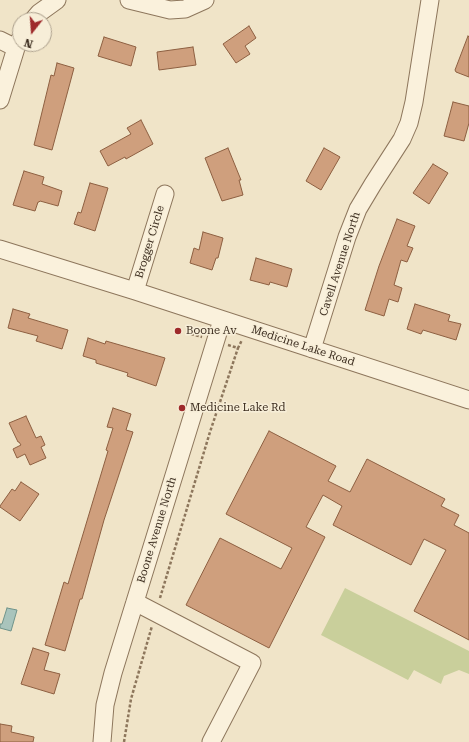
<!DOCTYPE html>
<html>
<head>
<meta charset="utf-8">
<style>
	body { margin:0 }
	#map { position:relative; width:469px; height:742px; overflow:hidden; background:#f0e4c8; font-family:"Roboto Serif",serif }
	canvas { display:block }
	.north { position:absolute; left:12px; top:12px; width:40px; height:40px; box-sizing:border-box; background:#f7eed8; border:1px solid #ada18e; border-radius:50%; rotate:197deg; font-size:11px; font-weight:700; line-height:16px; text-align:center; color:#3d2e20 }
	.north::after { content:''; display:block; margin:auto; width:14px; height:18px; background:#9e2a2b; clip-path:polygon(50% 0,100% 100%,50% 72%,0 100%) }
</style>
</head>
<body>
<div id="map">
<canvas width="469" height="742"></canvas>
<div class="north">N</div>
</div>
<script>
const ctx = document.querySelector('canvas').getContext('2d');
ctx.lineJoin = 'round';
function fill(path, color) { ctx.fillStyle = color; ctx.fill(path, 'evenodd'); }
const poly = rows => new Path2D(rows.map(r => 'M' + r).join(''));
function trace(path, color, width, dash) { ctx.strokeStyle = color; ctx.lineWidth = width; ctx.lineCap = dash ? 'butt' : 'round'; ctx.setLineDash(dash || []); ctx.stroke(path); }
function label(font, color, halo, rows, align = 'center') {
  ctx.font = font + ' "Roboto Serif",serif'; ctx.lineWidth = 3; ctx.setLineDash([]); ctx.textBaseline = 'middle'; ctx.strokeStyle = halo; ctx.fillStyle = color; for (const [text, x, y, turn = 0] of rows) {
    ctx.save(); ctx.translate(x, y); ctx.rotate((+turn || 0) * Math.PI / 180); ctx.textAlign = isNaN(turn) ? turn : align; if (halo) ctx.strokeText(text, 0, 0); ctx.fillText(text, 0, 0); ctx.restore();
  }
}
fill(poly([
	[345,588,469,651,469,674,459,670,444,676,441,684,414,670,408,680,321,635]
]), '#c9cf9b');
const water = poly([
	[7,608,17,610,11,631,0,628,0,624,2,624,7,608]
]);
fill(water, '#a9c4bc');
trace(water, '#6f938a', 1);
const building = poly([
	[249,26,256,38,245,46,250,54,236,63,223,44,249,26],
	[468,36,469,37,469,77,456,72,455,70,468,36],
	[104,37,136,47,131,66,98,56,104,37],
	[193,47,196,65,159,70,157,52,193,47],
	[57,63,74,68,52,150,34,145,51,75,54,76,57,63],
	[453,102,469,106,469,123,464,141,444,136,453,102],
	[141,120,153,144,126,159,125,157,108,166,100,151,131,134,127,128,141,120],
	[228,148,241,180,239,180,243,195,222,201,205,158,228,148],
	[324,148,340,157,321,190,306,181,324,148],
	[433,164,448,173,429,204,413,193,433,164],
	[24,171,44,177,42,184,62,191,58,206,40,201,39,202,38,202,35,211,13,205,24,171],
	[90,183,108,188,95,231,74,224,78,212,81,213,90,183],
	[397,219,415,226,407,246,413,248,407,262,401,260,394,285,402,288,398,302,389,299,384,316,365,310,379,266,397,219],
	[203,232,223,238,218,258,216,258,212,270,190,263,194,248,199,250,203,232],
	[256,258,292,269,287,287,270,282,269,285,250,280,256,258],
	[415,304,450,315,448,321,461,324,456,340,423,330,421,334,407,329,415,304],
	[13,309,30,314,28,318,68,330,62,349,36,341,38,336,8,328,13,309],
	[88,338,105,344,106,341,165,358,156,386,127,376,128,373,96,363,96,360,83,356,88,338],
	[113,408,131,414,126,430,133,432,104,520,82,599,80,599,65,651,45,645,64,582,68,584,108,451,106,450,113,428,107,427,113,408],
	[26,416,36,438,41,436,45,445,41,447,46,458,30,465,25,454,17,458,13,449,21,445,19,442,18,442,9,423,26,416],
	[269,431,336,466,328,481,350,492,367,459,445,499,441,506,459,515,454,525,469,533,469,640,414,611,446,550,424,539,411,565,333,525,342,506,323,495,306,527,325,537,269,648,186,605,220,538,281,569,292,548,226,514,269,431],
	[21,482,39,494,20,521,0,507,0,506,12,489,15,491,21,482],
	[33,648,49,653,44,670,60,674,54,694,21,684,33,648],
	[0,724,12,726,11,732,34,737,33,742,0,742,0,724]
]);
fill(building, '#cf9f7d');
trace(building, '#8d5f41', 1);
const minor = poly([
	[129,0,170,10,185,9,205,0],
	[33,20,39,13,57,0],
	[0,40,16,48],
	[0,100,16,48,20,39],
	[0,249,135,291,469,400],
	[135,291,165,194],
	[312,349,347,237,358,209,373,184,402,139,409,123,414,102,430,0],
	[135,602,252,663,211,742],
	[102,742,105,705,113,673,222,320]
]);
trace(minor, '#8d765c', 19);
trace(poly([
	[191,334,202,337],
	[228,345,238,348,242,340],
	[160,598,210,432,238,348],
	[124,742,131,699,152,626]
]), '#8d765c', 2.5, [3, 2]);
trace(minor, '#faf1dc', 17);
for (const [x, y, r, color] of [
	[178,331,4,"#9e2a2b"],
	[182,408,4,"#9e2a2b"]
]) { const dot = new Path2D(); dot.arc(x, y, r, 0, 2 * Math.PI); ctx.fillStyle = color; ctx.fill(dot); trace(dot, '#f7eed8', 1.5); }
label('11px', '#3d2e20', '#f7eed8', [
	["Brogger Circle",150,242,-73],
	["Cavell Avenue North",340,264,-72],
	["Medicine Lake Road",303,346,18],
	["Boone Avenue North",157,530,-73]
]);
label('11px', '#3d2e20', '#f7eed8', [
	["Boone Av",186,331],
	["Medicine Lake Rd",190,408]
], 'left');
</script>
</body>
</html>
